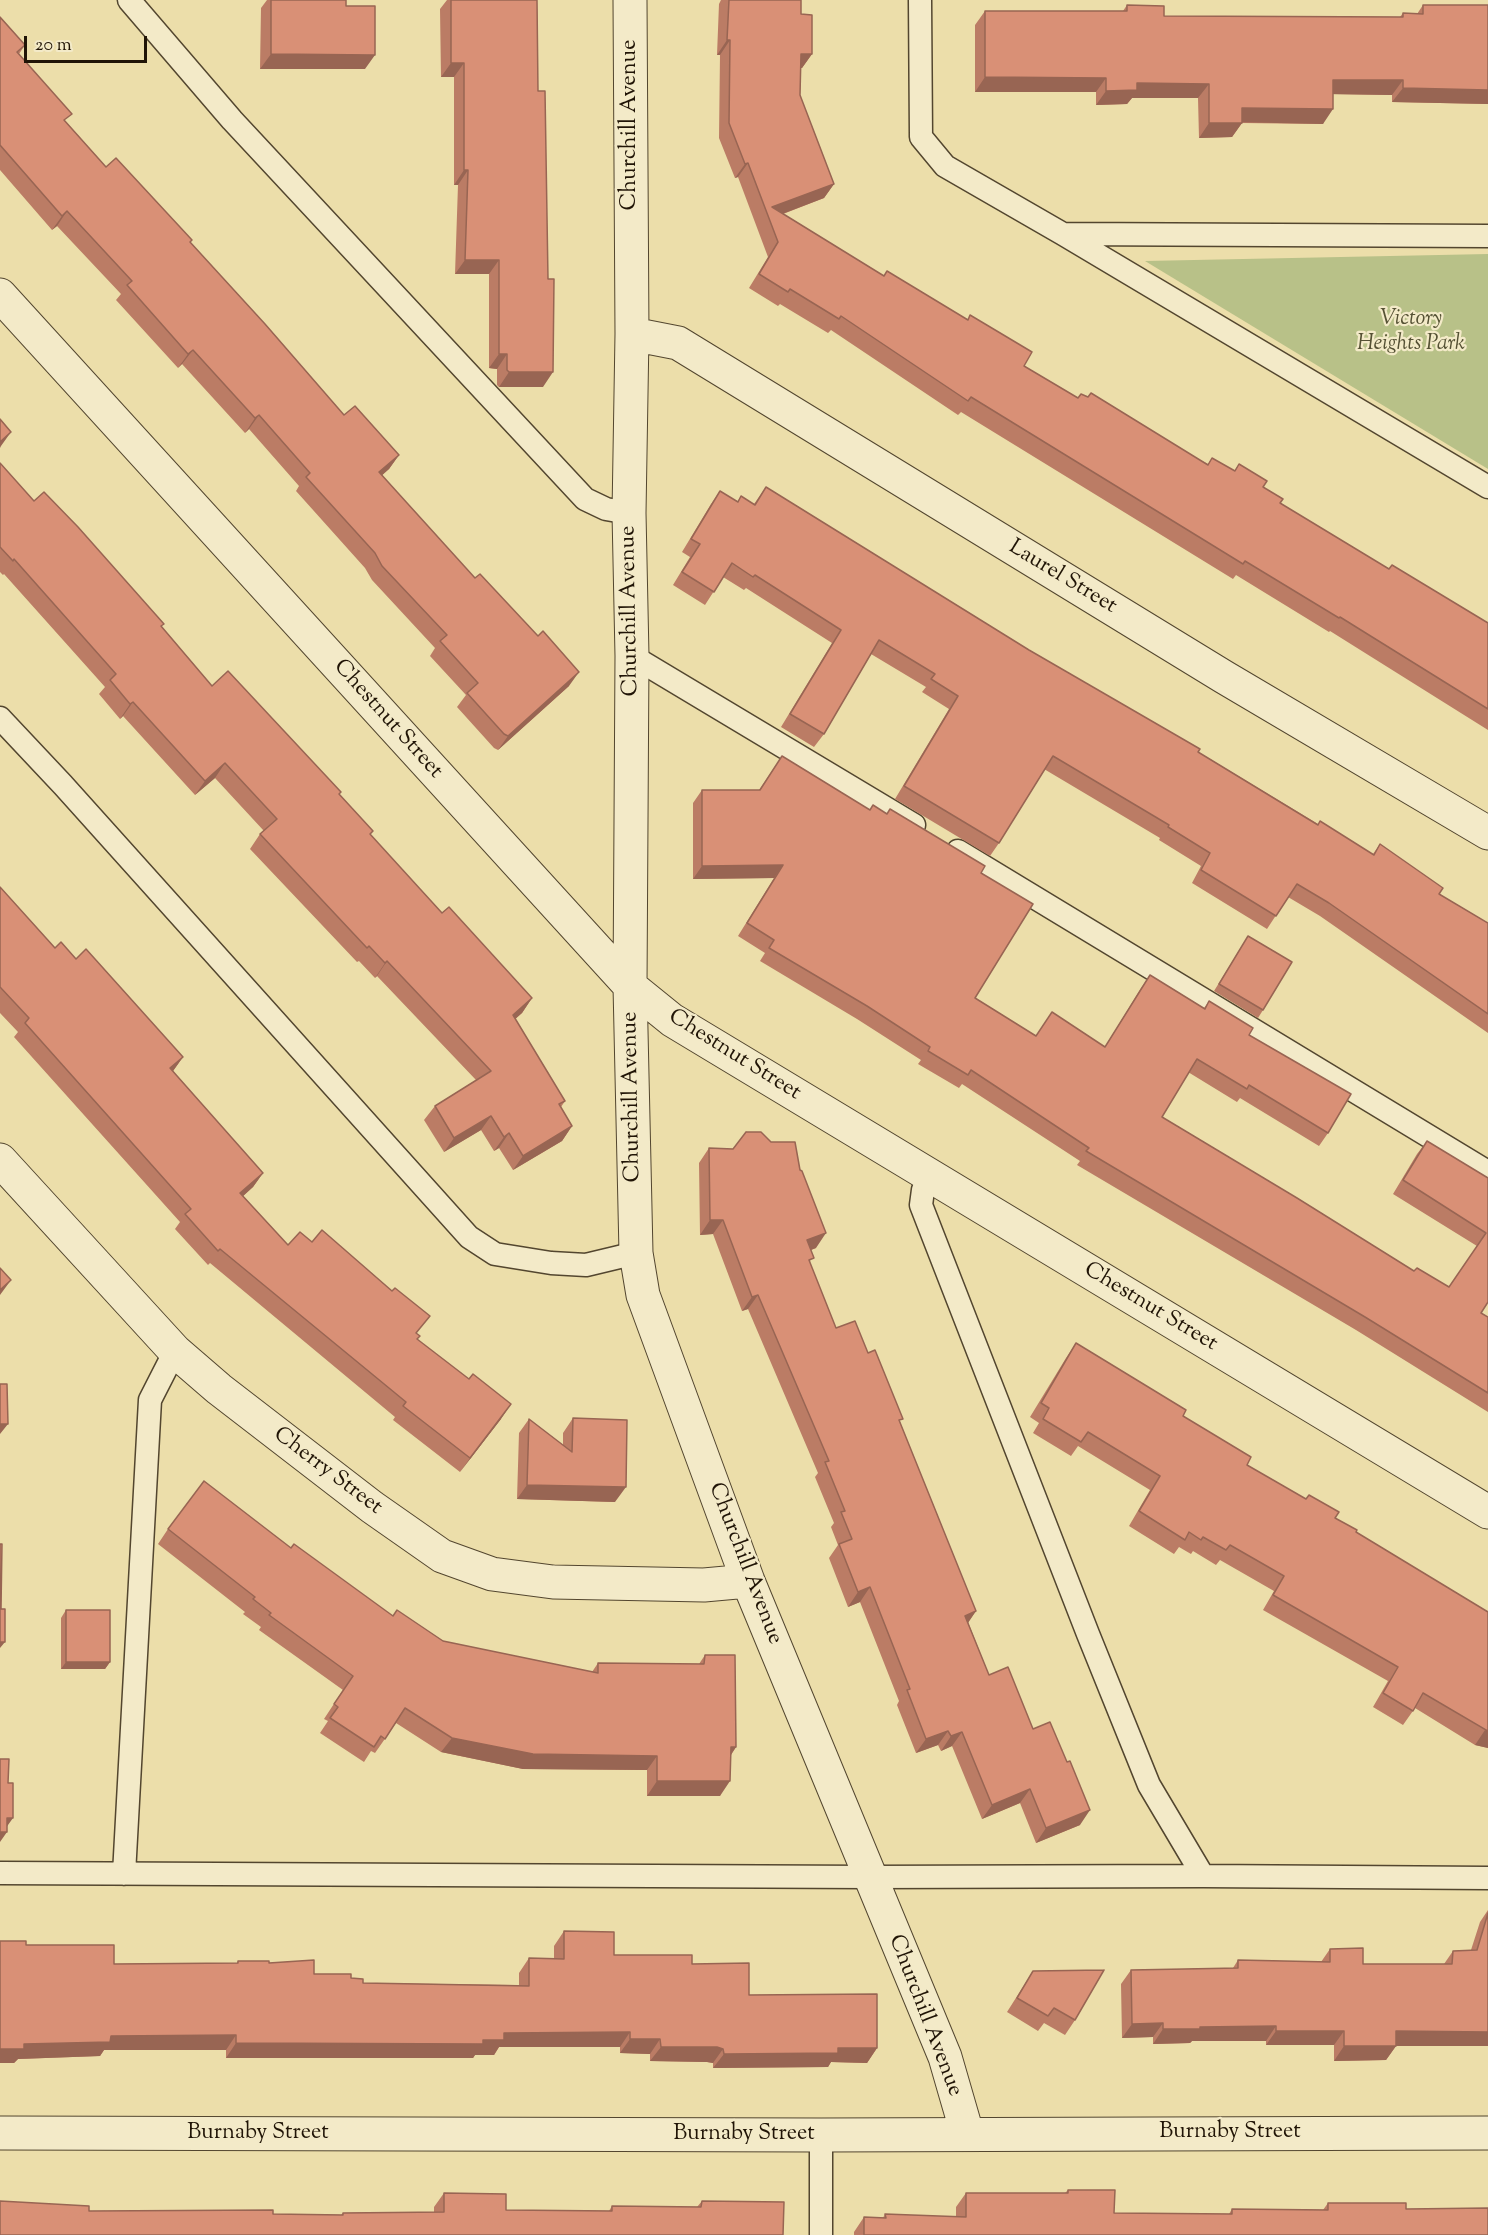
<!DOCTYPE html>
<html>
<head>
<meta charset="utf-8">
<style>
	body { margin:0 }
	#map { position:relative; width:1488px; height:2235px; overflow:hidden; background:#ecdeaa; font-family:"Sorts Mill Goudy",serif }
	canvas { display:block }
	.scale { position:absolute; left:24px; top:36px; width:123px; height:27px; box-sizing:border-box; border:3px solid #201406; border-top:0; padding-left:8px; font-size:18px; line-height:21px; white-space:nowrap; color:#201406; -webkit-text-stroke:4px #f3eac8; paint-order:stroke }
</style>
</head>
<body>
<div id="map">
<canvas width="1488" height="2235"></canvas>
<div class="scale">20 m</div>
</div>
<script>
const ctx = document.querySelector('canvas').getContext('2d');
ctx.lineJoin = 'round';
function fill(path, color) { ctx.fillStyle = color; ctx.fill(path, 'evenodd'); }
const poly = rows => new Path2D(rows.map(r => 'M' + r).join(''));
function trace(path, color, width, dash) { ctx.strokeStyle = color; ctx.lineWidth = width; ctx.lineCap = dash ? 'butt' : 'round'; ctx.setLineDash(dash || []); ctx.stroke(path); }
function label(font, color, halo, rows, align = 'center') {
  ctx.font = font + ' "Sorts Mill Goudy",serif'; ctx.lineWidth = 4.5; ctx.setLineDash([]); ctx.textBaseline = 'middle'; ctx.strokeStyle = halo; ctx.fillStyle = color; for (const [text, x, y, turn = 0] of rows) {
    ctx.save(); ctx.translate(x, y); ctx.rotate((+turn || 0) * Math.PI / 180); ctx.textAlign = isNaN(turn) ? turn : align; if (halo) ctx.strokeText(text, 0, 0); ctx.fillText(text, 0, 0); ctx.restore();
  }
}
fill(poly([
	[1488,254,1488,469,1145,261]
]), '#b8c188');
const service = poly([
	[129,0,232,120,585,499,606,509,629,513],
	[920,0,921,137,945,166,1063,234,1488,487],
	[1065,234,1488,236],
	[632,656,914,825],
	[0,718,63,785,469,1237,495,1254,551,1263,586,1265,636,1253],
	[958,851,1488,1172],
	[929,1175,923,1190,921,1205,1088,1634,1149,1785,1203,1876],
	[0,1873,870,1877,1203,1876,1488,1878],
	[124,1874,150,1400,175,1351],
	[821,2235,821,2135]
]);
const minor = poly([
	[630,0,632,334,629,513,632,656,630,986,636,1253,643,1295,748,1581,945,2057,967,2133],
	[0,295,630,986,672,1020,1488,1512],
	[632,334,678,343,1224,677,1488,833],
	[0,1160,175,1351,219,1389,372,1507,442,1556,492,1574,553,1582,704,1585,748,1581],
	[0,2133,821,2135,1488,2133]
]);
trace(service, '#53462f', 25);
trace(minor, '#53462f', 35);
trace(service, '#f3eac8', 22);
trace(minor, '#f3eac8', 33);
fill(poly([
	[267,0,346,0,346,6,365,69,260,69,261,8],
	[447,0,537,0,538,91,543,387,499,387,497,385,497,369,489,368,489,274,455,274,458,185,454,185,454,77,441,77,440,9],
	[721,0,801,0,801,14,812,54,802,68,801,68,800,95,834,184,824,198,783,214,1024,366,1078,398,1208,464,1212,458,1234,471,1239,464,1280,503,1389,569,1488,623,1488,730,1330,631,1329,632,1236,575,1233,579,961,412,958,415,831,330,828,333,780,304,778,306,749,288,768,257,738,177,735,178,719,138,720,55,717,55,719,4],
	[1127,5,1164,16,1400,17,1403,13,1417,14,1423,5,1488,5,1488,104,1392,102,1392,95,1333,94,1323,124,1242,123,1232,137,1199,138,1198,98,1132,98,1127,104,1096,105,1096,92,975,92,975,25,985,11,1123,11],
	[0,17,25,45,19,54,66,122,106,167,190,243,344,415,399,455,389,469,382,475,569,686,498,750,494,748,457,707,466,695,430,656,435,648,372,580,365,568,296,491,299,486,249,429,245,433,182,364,178,368,116,300,121,294,57,226,52,230,0,170],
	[0,463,34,501,162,627,212,686,341,792,339,794,373,831,370,835,442,913,532,998,522,1013,515,1019,565,1101,561,1107,572,1126,562,1141,513,1170,499,1148,494,1151,481,1130,444,1152,424,1120,435,1106,476,1080,377,976,375,978,359,961,357,962,250,849,260,834,264,831,215,778,195,795,123,716,120,719,99,694,105,687,4,574,3,575,0,572],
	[766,487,1029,650,1318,824,1373,854,1380,844,1439,894,1488,923,1488,1033,1320,916,1288,897,1267,929,1192,883,1201,866,1159,840,1160,838,1044,769,999,843,990,856,895,799,949,709,922,692,926,687,871,654,824,734,814,747,781,727,832,643,746,588,744,590,723,577,705,605,673,585,690,557,682,552,711,504,720,491,737,502,741,496,754,504],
	[782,756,870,810,981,873,975,998,1036,1036,1105,1047,1141,988,1150,975,1204,1008,1209,1001,1249,1035,1328,1133,1319,1146,1240,1098,1237,1102,1188,1072,1162,1117,1414,1271,1449,1287,1477,1246,1393,1194,1417,1154,1427,1141,1488,1178,1488,1302,1481,1313,1488,1317,1488,1412,1356,1330,1077,1165,1080,1161,962,1084,959,1088,918,1064,921,1060,857,1019,760,961,765,953,738,936,774,878,693,879,693,803,702,790,759,790],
	[0,887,55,948,76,959,183,1057,173,1071,263,1173,253,1187,243,1196,288,1245,417,1334,417,1339,501,1419,460,1472,393,1420,395,1417,210,1263,208,1265,175,1229,180,1222,14,1037,18,1032,0,1013],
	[1248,936,1263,1010,1258,1018,1214,991],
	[709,1148,800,1170,816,1248,811,1250,810,1263,836,1328,868,1353,900,1422,976,1611,968,1622,989,1675,1033,1729,1080,1825,1036,1843,1020,1803,982,1819,952,1746,941,1751,938,1745,916,1753,897,1705,899,1701,860,1602,848,1607,829,1558,838,1545,831,1527,834,1523,815,1477,818,1473,748,1309,742,1311,713,1234,700,1235,699,1163],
	[1076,1343,1183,1416,1247,1465,1335,1518,1356,1532,1488,1612,1488,1748,1475,1745,1415,1708,1403,1725,1373,1707,1388,1681,1263,1610,1274,1591,1220,1560,1216,1565,1193,1551,1191,1554,1179,1547,1174,1554,1129,1526,1150,1490,1078,1446,1071,1456,1033,1433,1039,1423,1030,1417,1066,1358],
	[573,1418,615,1502,517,1499,519,1433,529,1419,563,1445,563,1433],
	[168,1529,291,1548,393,1616,443,1641,592,1672,598,1663,699,1664,705,1655,736,1747,731,1755,720,1796,647,1796,647,1770,523,1769,441,1752,396,1723,375,1753,371,1751,364,1762,320,1733,328,1721,324,1719,343,1690,259,1630,261,1627,243,1614,245,1612,158,1544],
	[66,1610,110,1662,105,1669,61,1669,61,1618],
	[1488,1910,1488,2046,1396,2046,1386,2060,1334,2061,1334,2045,1266,2045,1266,2041,1192,2041,1190,2043,1153,2044,1153,2037,1122,2038,1121,1984,1131,1970,1233,1968,1238,1960,1321,1962,1330,1949,1363,1964,1444,1964,1453,1951,1471,1950,1480,1922],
	[564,1931,614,1955,692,1964,749,1995,877,2048,867,2063,831,2062,828,2067,713,2068,713,2063,707,2062,650,2061,650,2054,620,2053,620,2047,499,2047,494,2055,475,2055,473,2058,226,2058,226,2050,104,2050,100,2056,18,2059,14,2063,0,2063,0,1941,26,1945,114,1964,237,1963,238,1961,269,1963,314,1974,351,1978,363,1983,519,1985,519,1973,529,1958,554,1959,554,1946],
	[1033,1971,1075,2020,1065,2035,1044,2023,1038,2031,1007,2012],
	[1068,2190,1114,2213,1229,2214,1232,2209,1323,2210,1328,2203,1406,2209,1488,2235,854,2235,854,2232,864,2217,883,2218,885,2214,956,2217,956,2207,966,2193,1065,2193],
	[444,2193,506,2210,609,2211,612,2206,697,2207,702,2201,783,2235,89,2211,341,2215,343,2213,434,2212,434,2207]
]), '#bb7c65');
fill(poly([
	[727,40,730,40,720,55,717,55],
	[271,54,375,55,365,69,260,69],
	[801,54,812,54,802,68,791,68],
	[451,63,464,63,454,77,441,77],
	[985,77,1106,78,1096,92,975,92],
	[1333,80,1403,80,1392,95,1323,94],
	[1137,83,1209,84,1198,98,1132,98,1127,104,1096,105,1106,91],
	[1403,88,1488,90,1488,104,1392,102],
	[1242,108,1333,109,1323,124,1231,122],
	[1209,123,1242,123,1232,137,1199,138],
	[748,163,738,177,735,178,745,164],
	[464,170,468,170,458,185,454,185],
	[834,184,824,198,769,219,772,207],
	[67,211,57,226,52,230,62,216],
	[465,260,499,260,489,274,455,274],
	[193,350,182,364,178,368,188,354],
	[499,354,507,354,497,369,489,368],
	[509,372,553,372,543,387,499,387],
	[259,415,249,429,245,433,255,418],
	[11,432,1,446,0,448,0,442],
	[399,455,389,469,369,487,379,472],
	[579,672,569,686,498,750,508,736],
	[133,702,123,716,120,719,130,704],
	[225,763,215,778,195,795,205,781],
	[783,865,774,878,693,879,702,866],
	[387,961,377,976,375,978,385,963],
	[532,998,522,1013,503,1030,513,1015],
	[183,1057,173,1071,170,1068],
	[491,1116,481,1130,444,1152,454,1138],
	[572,1126,562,1141,513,1170,523,1156],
	[509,1133,499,1148,494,1151,504,1137],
	[263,1173,253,1187,230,1208,240,1193],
	[710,1220,723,1220,713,1234,700,1235],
	[826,1233,816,1248,797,1255,807,1240],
	[11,1280,0,1295,0,1290],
	[758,1295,748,1309,742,1311,752,1297],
	[511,1404,501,1419,460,1472,470,1458],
	[0,1424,8,1424,0,1434],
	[527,1485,626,1487,615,1502,517,1499],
	[870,1587,860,1602,848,1607,858,1592],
	[976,1611,966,1626,965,1616],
	[0,1642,5,1642,0,1648],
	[66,1662,110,1662,105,1669,61,1669],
	[1485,1730,1488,1731,1488,1748,1475,1745],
	[948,1731,938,1745,916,1753,926,1739],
	[962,1732,952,1746,941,1751,951,1736],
	[452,1738,657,1756,647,1770,523,1769,441,1752],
	[731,1747,736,1747,726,1762],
	[657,1781,730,1781,720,1796,647,1796],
	[1030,1789,1020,1803,982,1819,992,1805],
	[1090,1810,1080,1825,1036,1843,1046,1828],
	[7,1818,13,1818,3,1832,7,1832,0,1842,0,1829],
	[1163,2023,1153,2037,1122,2038,1132,2024],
	[1276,2026,1266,2041,1192,2041,1190,2043,1153,2044,1163,2029,1200,2027],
	[1276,2031,1344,2031,1334,2045,1266,2045],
	[1396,2031,1488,2032,1488,2046,1386,2046],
	[630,2032,620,2047,499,2047,494,2055,475,2055,473,2058,226,2058,236,2043,483,2040,504,2033],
	[236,2035,226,2050,104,2050,100,2056,18,2059,14,2063,0,2063,0,2049,24,2044,111,2036],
	[630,2039,660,2039,650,2054,620,2053],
	[1344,2046,1396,2046,1386,2060,1334,2061],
	[661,2047,717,2047,723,2049,713,2063,707,2062,650,2061],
	[838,2048,877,2048,867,2063,831,2062,828,2067,713,2068,724,2054]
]), '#986553');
const building = poly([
	[271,0,346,0,346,6,375,6,375,55,271,54,271,0],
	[451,0,537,0,538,91,545,91,548,279,554,279,553,372,509,372,507,370,507,354,499,354,499,260,465,260,468,170,464,170,464,63,451,63,451,0],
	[729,0,801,0,801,14,812,15,812,54,801,54,800,95,834,184,772,207,884,276,887,271,968,320,970,315,1032,352,1024,366,1078,398,1081,394,1088,397,1091,393,1208,465,1212,458,1235,471,1239,464,1267,481,1263,487,1283,499,1280,503,1389,569,1392,565,1488,623,1488,709,1340,617,1339,618,1245,561,1243,564,971,397,968,401,841,316,839,319,790,289,788,292,759,274,778,242,748,163,745,164,729,123,730,40,727,40,729,0],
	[1127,5,1164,6,1164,16,1403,17,1403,13,1423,14,1423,5,1488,5,1488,90,1403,88,1403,80,1333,80,1333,109,1242,108,1242,123,1209,123,1209,84,1137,83,1137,90,1106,91,1106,78,985,77,985,11,1127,11,1127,5],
	[0,17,25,45,17,52,72,114,64,120,106,167,116,158,192,240,190,242,265,324,344,415,355,406,399,455,379,472,475,578,480,574,538,636,543,631,579,672,508,736,504,734,467,693,478,683,440,641,447,635,382,566,375,553,306,477,310,473,259,415,255,418,193,350,188,354,127,285,132,281,67,211,62,216,0,145,0,17],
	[0,419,11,432,0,442,0,419],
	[0,463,34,501,44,492,78,527,164,624,161,626,212,686,228,671,341,792,339,794,373,831,370,834,442,913,449,907,532,998,513,1015,565,1101,559,1104,572,1126,523,1156,509,1133,504,1137,491,1116,454,1138,435,1106,491,1071,387,961,385,963,369,946,367,948,260,834,277,819,225,763,205,781,133,702,130,704,110,680,116,674,14,559,13,561,0,547,0,463],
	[766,487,1029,650,1200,749,1198,752,1318,825,1320,821,1374,855,1380,844,1443,888,1439,894,1488,923,1488,1014,1329,903,1297,884,1276,916,1201,870,1210,853,1168,827,1169,825,1053,756,999,843,904,786,958,696,931,679,935,674,879,640,824,734,790,714,841,630,755,575,753,577,732,563,714,592,682,572,700,544,691,539,720,491,738,502,741,496,755,505,766,487],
	[782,756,870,810,873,805,887,814,890,809,985,866,981,873,1033,904,975,998,1036,1036,1052,1012,1105,1047,1150,975,1205,1009,1209,1001,1253,1028,1249,1035,1351,1094,1328,1133,1249,1085,1247,1089,1197,1059,1162,1117,1297,1198,1414,1271,1417,1268,1449,1287,1486,1233,1403,1180,1427,1141,1488,1178,1488,1302,1481,1313,1488,1317,1488,1393,1365,1317,1086,1151,1089,1148,971,1070,968,1075,928,1051,930,1047,867,1006,769,948,774,940,747,923,783,865,702,866,702,790,760,790,782,756],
	[0,887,55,948,61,942,76,959,86,949,183,1057,170,1068,263,1173,240,1193,288,1245,300,1232,312,1242,322,1230,392,1291,395,1288,430,1316,416,1333,420,1336,417,1339,469,1379,473,1374,511,1404,470,1458,403,1406,406,1402,220,1249,218,1251,185,1214,191,1209,25,1023,29,1018,0,987,0,887],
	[1248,936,1292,962,1263,1010,1219,984,1248,936],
	[746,1132,761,1132,771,1142,795,1142,800,1170,802,1171,826,1233,807,1240,814,1258,809,1260,836,1328,855,1321,868,1353,875,1350,903,1419,899,1420,976,1611,965,1616,989,1675,1008,1667,1033,1729,1050,1722,1067,1762,1070,1761,1090,1810,1046,1828,1030,1789,992,1805,962,1732,951,1736,948,1731,926,1739,907,1690,910,1689,870,1587,858,1592,839,1544,852,1539,841,1512,845,1511,825,1462,829,1461,758,1295,752,1297,723,1220,710,1220,709,1148,733,1149,746,1132],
	[0,1268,11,1280,0,1290,0,1268],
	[1076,1343,1186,1410,1183,1416,1251,1457,1247,1465,1306,1499,1309,1495,1339,1512,1335,1518,1357,1530,1356,1532,1488,1612,1488,1731,1423,1693,1413,1711,1383,1693,1398,1667,1273,1595,1284,1576,1230,1545,1226,1550,1203,1537,1201,1540,1189,1532,1185,1540,1139,1511,1160,1476,1088,1432,1081,1442,1043,1419,1049,1408,1041,1403,1076,1343],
	[0,1384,7,1384,8,1424,0,1424,0,1384],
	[573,1418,627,1420,626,1487,527,1485,529,1419,572,1452,573,1418],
	[204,1481,291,1548,294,1544,393,1616,397,1610,443,1641,598,1673,598,1663,704,1664,705,1655,735,1655,736,1747,731,1747,730,1781,657,1781,657,1756,533,1754,452,1738,405,1708,385,1739,381,1736,374,1747,330,1718,338,1707,334,1704,353,1676,269,1615,271,1613,253,1599,255,1597,168,1529,204,1481],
	[0,1544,2,1544,1,1609,5,1609,5,1642,0,1642,0,1544],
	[66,1610,110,1610,110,1662,66,1662,66,1610],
	[0,1759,9,1759,8,1783,13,1783,13,1818,7,1818,7,1832,0,1832,0,1759],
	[1488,1913,1488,2032,1396,2031,1396,2046,1344,2046,1344,2031,1276,2031,1276,2026,1200,2027,1200,2029,1163,2029,1163,2023,1132,2024,1131,1970,1238,1968,1238,1960,1330,1962,1330,1949,1363,1948,1363,1964,1452,1964,1453,1951,1477,1950,1488,1913],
	[564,1931,614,1932,614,1955,692,1955,692,1964,749,1963,749,1995,877,1994,877,2048,838,2048,838,2053,724,2054,723,2049,717,2047,661,2047,660,2039,630,2039,630,2032,504,2033,504,2040,483,2040,483,2044,236,2043,236,2035,111,2036,110,2042,24,2044,24,2049,0,2049,0,1941,26,1941,26,1945,114,1945,114,1964,238,1963,238,1961,269,1961,269,1963,314,1960,314,1974,351,1974,351,1978,363,1979,363,1983,529,1986,529,1958,564,1959,564,1931],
	[1104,1970,1075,2020,1054,2008,1048,2016,1017,1998,1033,1971,1104,1970],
	[1068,2190,1115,2190,1114,2213,1232,2214,1232,2209,1328,2210,1328,2203,1406,2203,1406,2209,1488,2208,1488,2235,864,2235,864,2217,886,2218,885,2214,966,2217,966,2193,1068,2193,1068,2190],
	[444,2193,506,2194,506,2210,612,2211,612,2206,701,2207,702,2201,784,2202,783,2235,0,2235,0,2201,89,2206,89,2211,273,2210,273,2214,343,2215,343,2213,444,2212,444,2193]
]);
fill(building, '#d99076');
trace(building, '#986553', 1.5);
label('22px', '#201406', '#f3eac8', [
	["Churchill Avenue",631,125,-90],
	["Laurel Street",1062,578,31],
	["Churchill Avenue",631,611,-91],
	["Chestnut Street",387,720,48],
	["Chestnut Street",734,1056,32],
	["Churchill Avenue",633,1097,-91],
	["Chestnut Street",1150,1308,31],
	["Cherry Street",327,1472,37],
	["Churchill Avenue",744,1564,69],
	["Churchill Avenue",924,2016,69],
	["Burnaby Street",1230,2133],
	["Burnaby Street",258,2134],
	["Burnaby Street",744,2135]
]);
label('italic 22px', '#555134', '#f3eac8', [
	["Victory",1411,320],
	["Heights Park",1411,345]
]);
</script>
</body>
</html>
